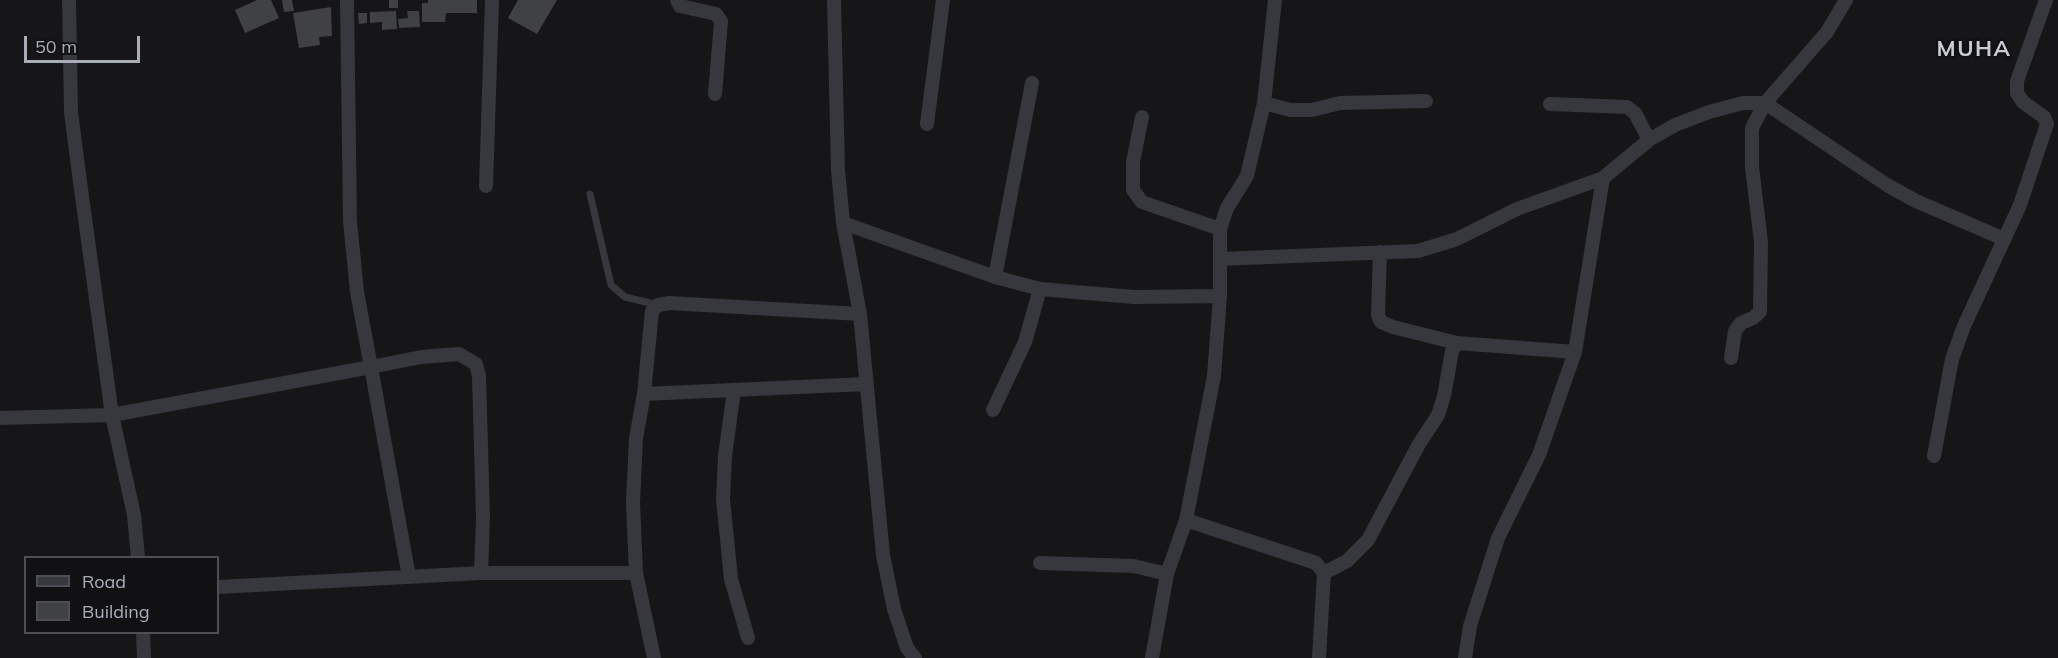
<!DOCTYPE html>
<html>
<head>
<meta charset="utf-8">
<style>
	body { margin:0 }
	#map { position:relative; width:2058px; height:658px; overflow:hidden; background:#161618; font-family:Mulish,sans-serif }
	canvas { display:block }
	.legend { position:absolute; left:24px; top:556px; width:195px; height:78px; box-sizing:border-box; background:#111113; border:2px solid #4d4f55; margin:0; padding:8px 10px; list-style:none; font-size:18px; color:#a8adb8 }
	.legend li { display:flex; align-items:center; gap:12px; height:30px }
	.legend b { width:30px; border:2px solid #4d4f55 }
	.scale { position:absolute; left:24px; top:36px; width:116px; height:27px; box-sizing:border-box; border:3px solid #a8adb8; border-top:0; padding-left:8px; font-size:18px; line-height:21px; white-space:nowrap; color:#a8adb8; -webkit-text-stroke:4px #111113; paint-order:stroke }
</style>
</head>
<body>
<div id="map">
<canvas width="2058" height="658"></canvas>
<ul class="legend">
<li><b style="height:8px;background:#37383d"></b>Road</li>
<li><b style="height:16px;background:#404145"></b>Building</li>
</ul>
<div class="scale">50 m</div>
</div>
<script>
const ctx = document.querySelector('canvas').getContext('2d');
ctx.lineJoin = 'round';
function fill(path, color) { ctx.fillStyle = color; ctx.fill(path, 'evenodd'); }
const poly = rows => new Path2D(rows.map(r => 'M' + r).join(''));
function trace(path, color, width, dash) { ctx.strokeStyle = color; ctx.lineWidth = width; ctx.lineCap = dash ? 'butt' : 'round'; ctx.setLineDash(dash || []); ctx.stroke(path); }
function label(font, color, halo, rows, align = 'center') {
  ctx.font = font + ' Mulish,sans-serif'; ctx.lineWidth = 5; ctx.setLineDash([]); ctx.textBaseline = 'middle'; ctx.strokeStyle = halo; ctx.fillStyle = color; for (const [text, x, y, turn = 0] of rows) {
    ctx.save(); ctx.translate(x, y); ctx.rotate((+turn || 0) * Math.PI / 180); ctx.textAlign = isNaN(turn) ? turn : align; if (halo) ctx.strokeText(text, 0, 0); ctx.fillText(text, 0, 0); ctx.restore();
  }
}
fill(poly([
	[257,0,271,0,279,18,245,33,235,10],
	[282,0,292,0,294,11,284,12],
	[389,0,398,0,398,8,389,8],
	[428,0,477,0,477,13,446,13,445,22,422,22,422,3,428,3],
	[518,0,557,0,537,34,508,18],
	[331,7,332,36,319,37,320,45,299,48,293,13],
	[396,11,397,29,382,30,382,22,370,23,370,12],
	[407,11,419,11,420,27,399,28,398,19,408,18],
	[358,13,367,13,367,23,359,24]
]), '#404145');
trace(poly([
	[590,194,611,285,625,297,658,305]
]), '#37383d', 7);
trace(poly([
	[69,0,71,112,80,182,112,415,134,515,138,558],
	[347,0,350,221,357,292,371,367,421,357,459,354,476,364,479,376,483,517,481,573,636,573,654,658],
	[677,0,680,6,716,14,721,21,715,94],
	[834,0,838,170,843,223,860,314,883,555,894,609,907,648,915,658],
	[1264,103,1290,110,1312,110,1340,103,1426,101],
	[1550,104,1627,107,1635,113,1649,140],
	[1142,117,1133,162,1133,190,1142,202,1220,229],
	[927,124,943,0],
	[486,186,492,0],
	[843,223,995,277,1040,289,1134,297,1220,296],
	[1380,252,1378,315,1381,322,1393,327,1457,343],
	[1220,259,1418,251,1457,239,1517,209,1603,178,1649,140,1675,125,1709,112,1743,103,1765,103,1827,32,1846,0],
	[995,277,1032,83],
	[1731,358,1735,331,1741,323,1753,318,1760,312,1761,242,1752,167,1752,128,1765,103,1887,185,1916,201,2004,239],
	[734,390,725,456,723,499,731,579,748,638],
	[644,394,866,384],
	[993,410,1025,342,1040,289],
	[0,418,112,415,371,367,409,577],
	[1934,456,1952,359,1964,326,2020,205,2047,124,2044,117,2023,102,2017,93,2017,81,2046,0],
	[1186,520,1316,563,1324,573,1319,658],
	[1040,563,1134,566,1167,574],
	[636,573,633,503,636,438,644,394,652,311,658,305,669,303,860,314],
	[1324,573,1347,561,1368,540,1419,444,1438,415,1444,396,1452,351,1457,343,1575,352],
	[218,587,481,573],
	[143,632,144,658],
	[1152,658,1167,574,1186,520,1214,376,1220,296,1220,229,1227,208,1247,176,1264,103,1275,0],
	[1465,658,1470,626,1498,538,1539,455,1575,352,1603,178]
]), '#37383d', 14);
ctx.letterSpacing = '1.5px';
label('bold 22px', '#c9ccd4', '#111113', [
	["MUHA",1974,49]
]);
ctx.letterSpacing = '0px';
</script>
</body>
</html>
